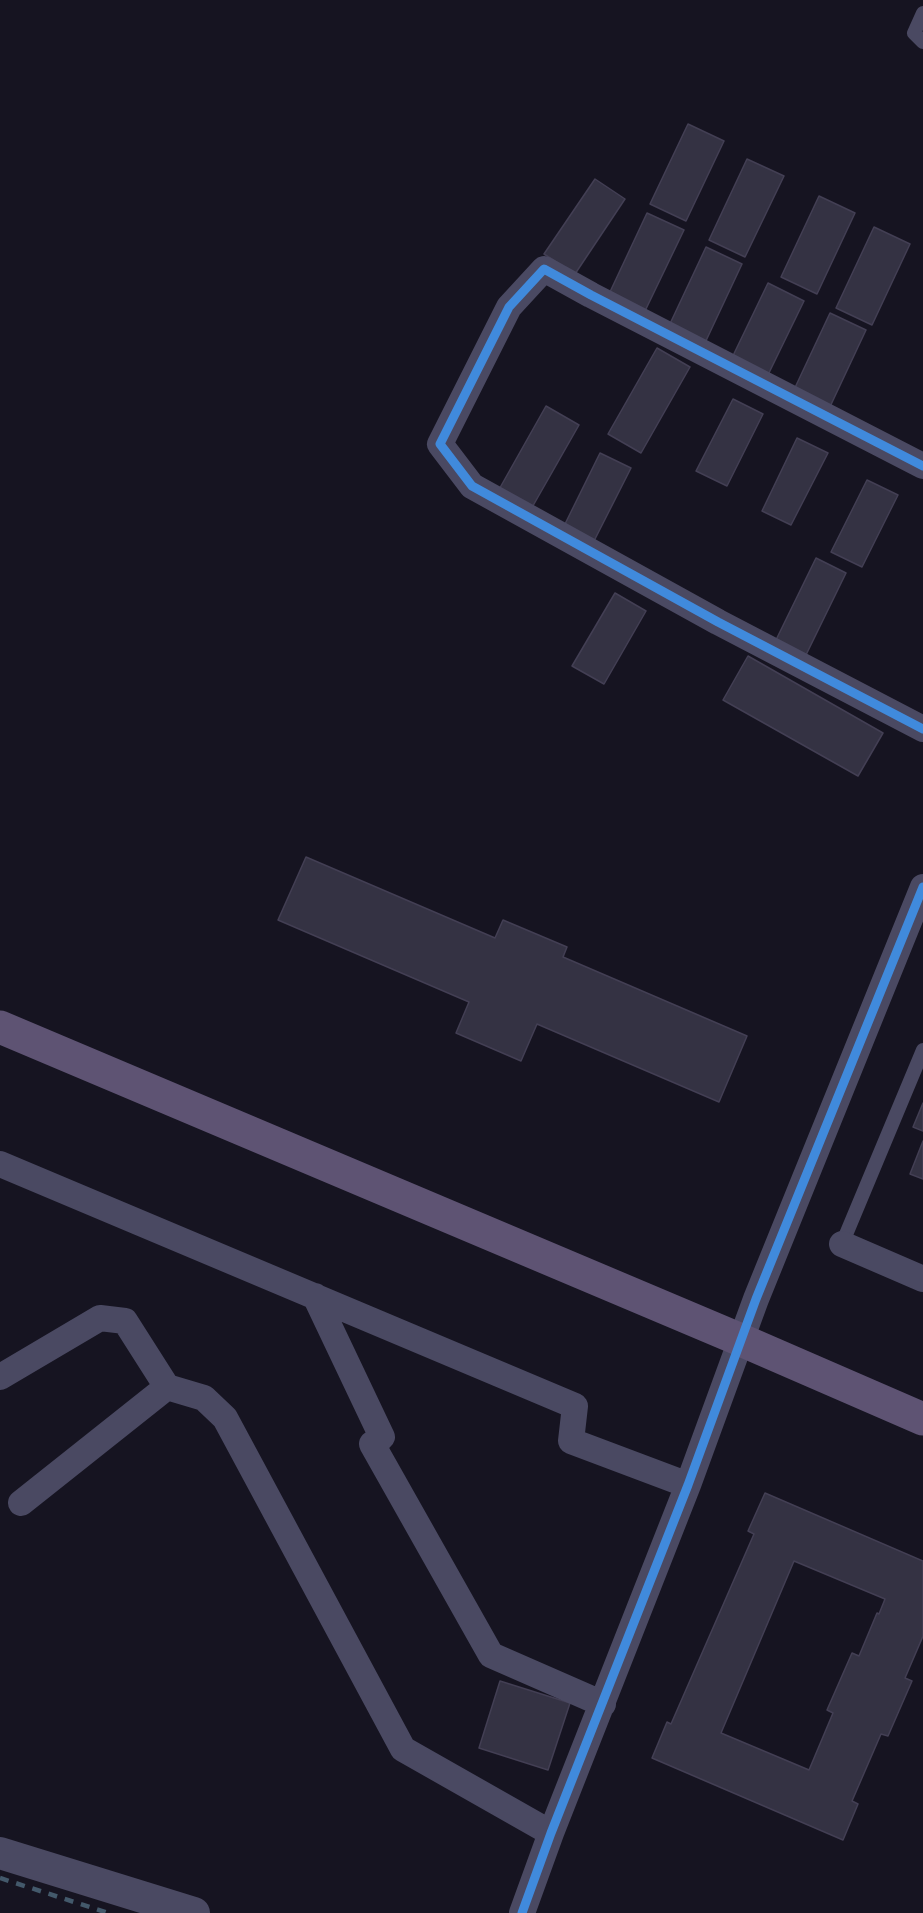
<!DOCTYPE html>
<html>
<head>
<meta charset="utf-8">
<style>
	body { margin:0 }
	canvas { display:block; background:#161421 }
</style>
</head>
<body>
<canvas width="923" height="1913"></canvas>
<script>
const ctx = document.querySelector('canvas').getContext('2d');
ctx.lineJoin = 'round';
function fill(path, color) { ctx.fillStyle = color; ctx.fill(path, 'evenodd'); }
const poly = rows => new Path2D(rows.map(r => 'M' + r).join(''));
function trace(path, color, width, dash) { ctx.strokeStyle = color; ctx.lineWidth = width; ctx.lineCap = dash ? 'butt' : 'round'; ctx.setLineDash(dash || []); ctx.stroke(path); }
const building = poly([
	[688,124,724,141,686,221,650,204,688,124],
	[747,159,784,176,745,257,709,240,747,159],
	[595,179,625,199,575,274,544,254,595,179],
	[819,196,855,213,817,294,781,277,819,196],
	[647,213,684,230,645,311,609,294,647,213],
	[874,227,910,244,872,325,836,308,874,227],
	[706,247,742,264,704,345,668,328,706,247],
	[768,283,804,301,765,381,729,364,768,283],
	[830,313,866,330,828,411,792,394,830,313],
	[657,348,690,367,641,453,608,434,657,348],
	[733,399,763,414,727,486,696,471,733,399],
	[546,406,579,425,530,511,497,493,546,406],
	[797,438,828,453,791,525,762,511,797,438],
	[600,453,631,468,594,541,564,526,600,453],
	[867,480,898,495,862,567,831,552,867,480],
	[816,558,846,573,804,659,774,644,816,558],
	[615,593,646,611,604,684,572,666,615,593],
	[748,656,883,733,858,776,723,700,748,656],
	[306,857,495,938,503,920,567,947,563,957,747,1036,719,1102,537,1024,521,1061,456,1033,469,1002,278,920,306,857],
	[923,1103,923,1131,913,1127,923,1103],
	[923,1141,923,1179,910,1174,923,1141],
	[765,1493,923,1561,923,1636,905,1678,912,1681,888,1736,881,1734,852,1801,858,1804,843,1840,652,1758,667,1722,671,1724,754,1534,748,1531,765,1493],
	[794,1561,885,1599,879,1614,877,1613,859,1656,852,1653,827,1710,833,1713,809,1770,721,1733,794,1561],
	[500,1681,570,1703,548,1770,479,1748,500,1681]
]);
fill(building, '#343243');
trace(building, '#433f54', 1.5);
trace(poly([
	[923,13,914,33,923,42],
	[842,1244,923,1050]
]), '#4a4962', 14);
trace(poly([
	[923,466,591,295,544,269,509,307,440,444,472,486,718,622,923,729],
	[0,1164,575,1406,571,1441,688,1485],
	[842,1244,923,1279],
	[315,1296,382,1437,372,1444,491,1655,603,1704],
	[0,1377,100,1318,125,1321,167,1387,204,1398,225,1418,403,1749,551,1833],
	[21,1503,167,1387],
	[522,1913,551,1833,688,1485,756,1299,923,887]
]), '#4a4962', 26);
trace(poly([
	[0,1853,194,1913]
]), '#4a4962', 32);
trace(poly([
	[0,1027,741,1340,923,1419]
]), '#5e5373', 33);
trace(poly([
	[0,1878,108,1913]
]), '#43596b', 4.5, [9, 8]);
trace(poly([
	[923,466,591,295,544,269,509,307,440,444,472,486,718,622,923,729],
	[522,1913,551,1833,688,1485,756,1299,923,887]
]), '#408adc', 9);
</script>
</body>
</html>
